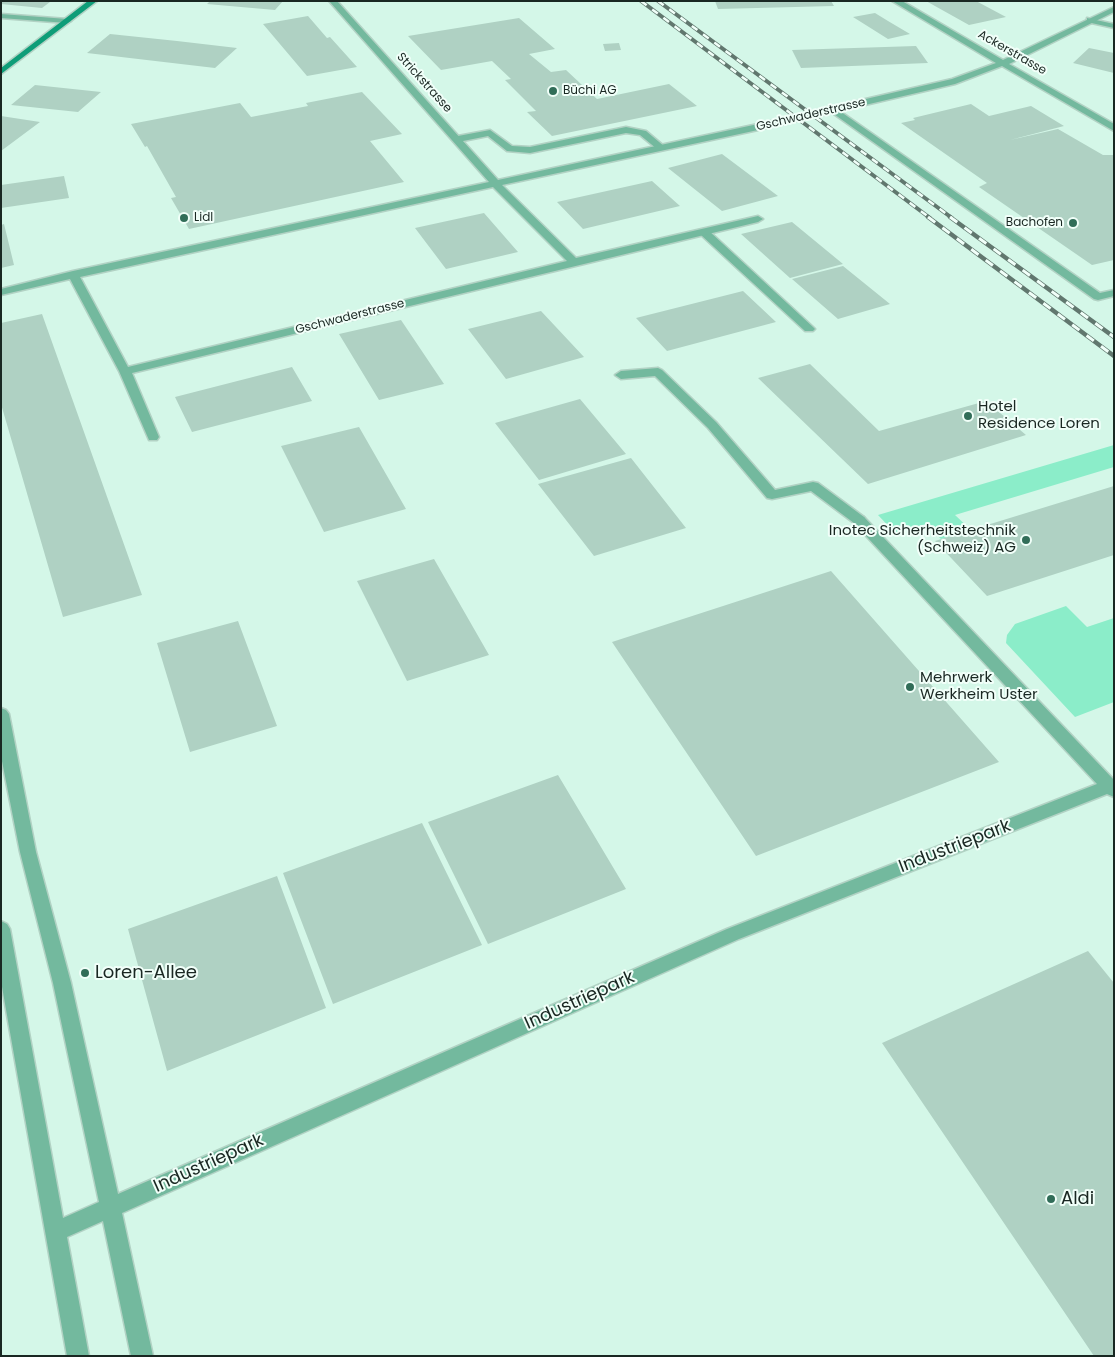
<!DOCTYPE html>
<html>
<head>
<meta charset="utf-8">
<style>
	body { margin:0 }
	#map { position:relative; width:1115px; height:1357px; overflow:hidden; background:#d4f7e8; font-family:Poppins,sans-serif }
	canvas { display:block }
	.frame { position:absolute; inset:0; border:2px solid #192722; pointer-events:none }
</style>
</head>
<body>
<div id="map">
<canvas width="1115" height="1357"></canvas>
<div class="frame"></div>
</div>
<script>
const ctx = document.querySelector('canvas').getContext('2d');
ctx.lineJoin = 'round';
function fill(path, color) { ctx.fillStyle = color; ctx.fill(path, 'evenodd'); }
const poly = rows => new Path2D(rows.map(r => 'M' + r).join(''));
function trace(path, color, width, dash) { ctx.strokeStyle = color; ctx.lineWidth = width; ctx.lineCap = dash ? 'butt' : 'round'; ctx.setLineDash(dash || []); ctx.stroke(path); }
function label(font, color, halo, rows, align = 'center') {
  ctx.font = font + ' Poppins,sans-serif'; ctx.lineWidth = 4; ctx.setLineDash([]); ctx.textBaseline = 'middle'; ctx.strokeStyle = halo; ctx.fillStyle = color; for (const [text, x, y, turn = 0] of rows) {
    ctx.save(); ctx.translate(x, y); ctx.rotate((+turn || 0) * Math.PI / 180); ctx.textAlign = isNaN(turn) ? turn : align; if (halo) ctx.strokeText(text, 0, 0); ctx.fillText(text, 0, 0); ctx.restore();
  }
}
fill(poly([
	[1114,445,1114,467,955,515,971,530,941,539,926,524,895,533,878,515],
	[1066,606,1087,627,1114,618,1114,702,1075,717,1006,643,1007,635,1015,624]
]), '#8bedc9');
fill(poly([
	[1,1,43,1,50,2,42,8,1,4],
	[210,1,283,1,275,10,207,4],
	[715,1,831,1,834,6,718,9],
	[926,1,976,1,1006,17,969,25],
	[875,13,888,21,910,34,888,39,853,17],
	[308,16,327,38,330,37,357,67,307,76,263,24],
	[519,18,555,49,529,54,551,72,566,70,597,99,669,84,697,106,552,136,527,112,536,111,505,80,511,79,492,61,441,70,408,36],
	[110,34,177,41,237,48,215,68,87,53],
	[619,43,621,50,605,51,603,44],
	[916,46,928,63,801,68,792,50],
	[1089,48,1114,53,1114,73,1073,63],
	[35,85,101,92,78,112,11,105],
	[362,92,402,134,370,141,404,182,189,229,171,198,176,197,147,146,145,147,131,124,240,103,251,117,308,106,306,103],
	[971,104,989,116,1031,106,1064,126,1010,140,1058,129,1103,155,1114,155,1114,260,1092,265,979,187,987,183,901,123,915,120,913,118],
	[1,116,40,122,1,151],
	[722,154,778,196,722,211,668,168],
	[64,176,69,198,1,208,1,185],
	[652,181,680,206,583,229,557,202],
	[484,213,518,252,446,269,415,228],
	[792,222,843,264,790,278,741,234],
	[4,224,14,265,1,268,1,225],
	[843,266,890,304,838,319,792,279],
	[743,291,776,322,667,351,636,318],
	[541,311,584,357,506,379,468,329],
	[42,314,142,595,63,617,1,404,1,323],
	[401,320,444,384,379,400,339,334],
	[810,364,879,431,986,401,1026,435,868,484,758,378],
	[292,367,312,401,192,432,175,397],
	[580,399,626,454,539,480,495,423],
	[359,427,406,509,324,532,281,446],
	[631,458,686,528,594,556,538,484],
	[1114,486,1114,555,987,596,935,541],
	[434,559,489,655,407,681,357,581],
	[831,571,999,762,756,856,612,642],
	[238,621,277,726,190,752,157,643],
	[558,775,626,889,488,944,428,822],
	[422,823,482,945,333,1004,283,873],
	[277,876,326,1008,167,1071,128,929],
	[1088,951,1114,983,1114,1356,1094,1356,882,1043]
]), '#afd1c3');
const lane = poly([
	[1,14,67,19,71,21,67,23,1,18,1,14],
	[1087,18,1114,24,1114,28,1087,22,1087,18],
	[834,107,1100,293,1114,290,1114,296,1098,300,1094,299,831,112,830,110,834,107],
	[626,127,646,131,665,147,663,149,657,149,640,135,626,133,530,153,507,151,488,136,458,142,453,139,458,136,490,130,512,146,530,147,626,127],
	[705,230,709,231,813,327,815,329,813,331,805,331,701,235,700,233,705,230],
	[658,368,662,370,716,422,775,490,813,482,818,483,864,517,866,520,864,523,854,523,811,491,772,499,767,498,708,428,655,376,621,379,615,375,621,371,658,368]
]);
const street = poly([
	[329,1,337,1,498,180,758,124,952,79,996,63,892,1,902,1,1003,60,1114,7,1114,12,1009,64,1114,124,1114,131,1002,66,955,84,758,130,502,185,576,258,758,216,763,219,758,222,132,373,159,437,157,440,149,440,119,371,70,279,1,295,1,289,73,271,489,182,329,1],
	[493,187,567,261,128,367,80,277,493,187],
	[859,516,864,517,1114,780,1114,797,1107,794,739,939,122,1213,153,1356,131,1356,103,1221,67,1237,89,1356,67,1356,1,981,1,921,7,924,10,929,63,1218,99,1202,53,983,20,852,1,756,1,708,6,710,9,714,36,852,71,983,118,1194,727,929,1097,784,854,523,852,520,854,517,859,516]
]);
const secondary = poly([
	[88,1,97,1,1,74,1,68,88,1]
]);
trace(lane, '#b2d2c4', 3);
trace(street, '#b2d2c4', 3);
trace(secondary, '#b2d2c4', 3);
fill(lane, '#73b99e');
fill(street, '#73b99e');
fill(secondary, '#0e9d78');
const railFar1 = poly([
	[641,1,930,218],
	[658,1,952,218]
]);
const rail = poly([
	[928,217,1114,356],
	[950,217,1114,337]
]);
trace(railFar1, '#61776e', 4);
trace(rail, '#61776e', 4.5);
trace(railFar1, '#f1fff9', 2.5, [7]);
trace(rail, '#f1fff9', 3, [9]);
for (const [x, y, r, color] of [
	[553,91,5,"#316d58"],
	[184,218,5,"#316d58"],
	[1073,223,5,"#316d58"],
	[968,416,5,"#316d58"],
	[1026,540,5,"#316d58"],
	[910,687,5,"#316d58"],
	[85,973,5,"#316d58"],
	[1051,1199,5,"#316d58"]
]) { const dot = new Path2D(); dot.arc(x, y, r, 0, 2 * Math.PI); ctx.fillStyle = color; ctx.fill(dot); trace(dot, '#f1fff9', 2); }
label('12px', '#192722', '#f1fff9', [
	["Ackerstrasse",1012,53,30],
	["Strickstrasse",424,83,48],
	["Gschwaderstrasse",811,115,-13],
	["Gschwaderstrasse",350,317,-14]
]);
label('12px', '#192722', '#f1fff9', [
	["Büchi AG",563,91],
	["Lidl",194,218],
	["Bachofen",1063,223,"right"]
], 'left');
label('15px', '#192722', '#f1fff9', [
	["Hotel",978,407],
	["Residence Loren",978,424],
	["Inotec Sicherheitstechnik",1016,531,"right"],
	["(Schweiz) AG",1016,548,"right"],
	["Mehrwerk",920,678],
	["Werkheim Uster",920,695]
], 'left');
label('18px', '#192722', '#f1fff9', [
	["Industriepark",955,847,-21],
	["Industriepark",580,1001,-24],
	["Industriepark",209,1164,-24]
]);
label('18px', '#192722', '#f1fff9', [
	["Loren-Allee",95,973],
	["Aldi",1061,1199]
], 'left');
</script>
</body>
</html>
